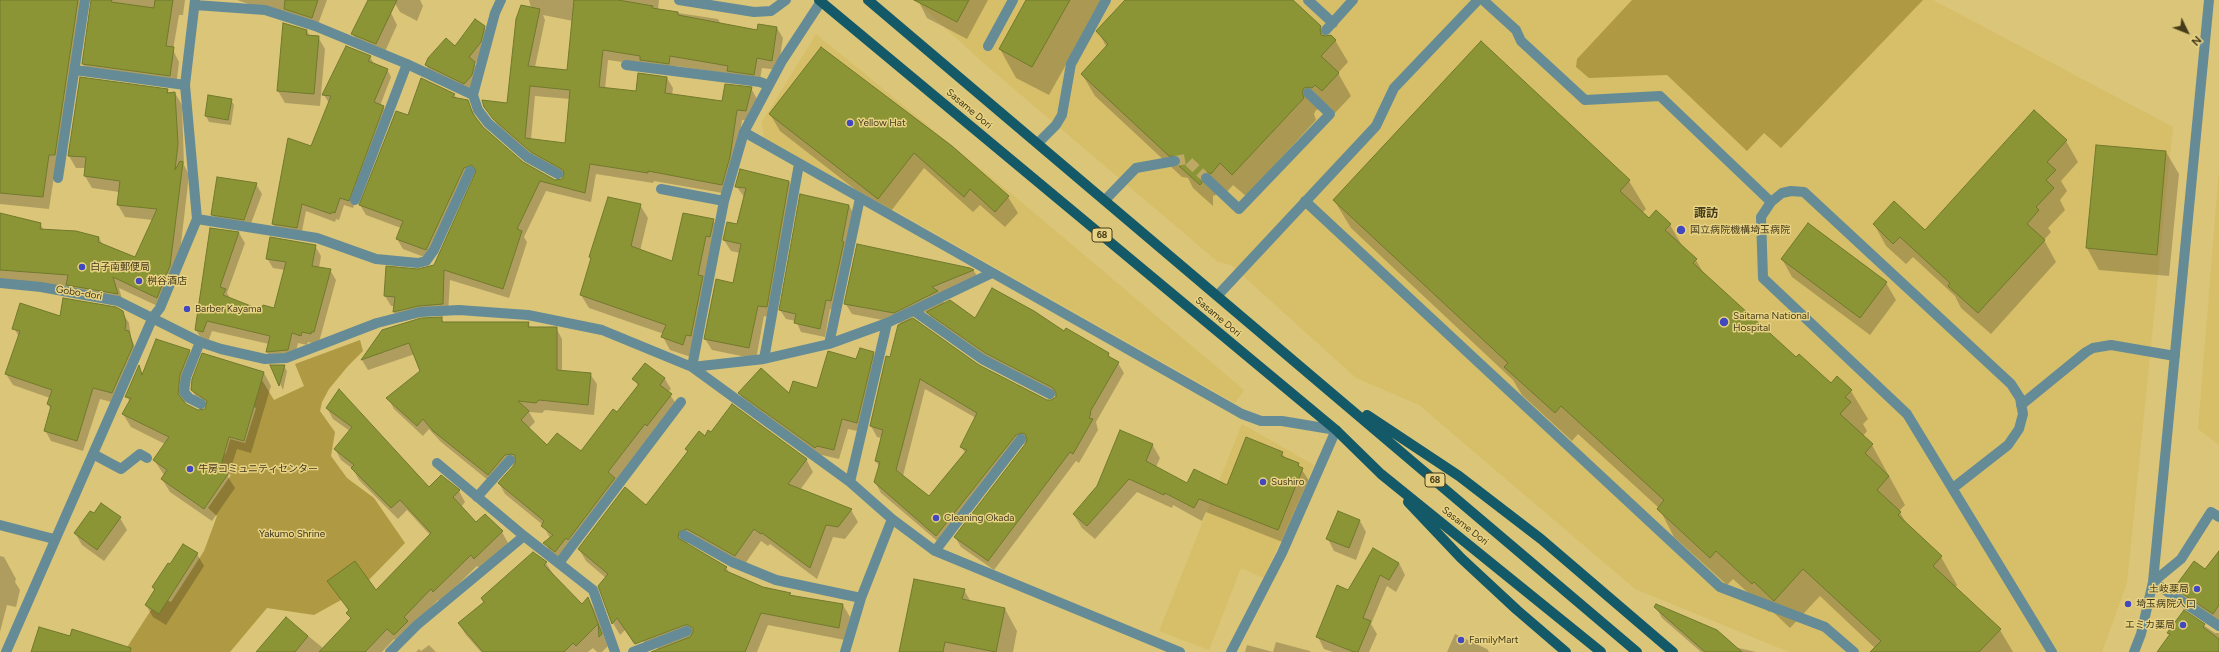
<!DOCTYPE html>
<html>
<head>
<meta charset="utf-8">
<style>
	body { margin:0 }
	#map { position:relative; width:2219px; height:652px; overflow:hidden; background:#dbc578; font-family:Figtree,sans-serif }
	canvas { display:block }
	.north { position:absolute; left:2167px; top:12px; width:40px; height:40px; -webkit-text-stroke:3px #e8d284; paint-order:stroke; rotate:133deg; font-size:11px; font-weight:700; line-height:16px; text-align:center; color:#443b1a }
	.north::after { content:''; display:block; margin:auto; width:14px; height:18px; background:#443b1a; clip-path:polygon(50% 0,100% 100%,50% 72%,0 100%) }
</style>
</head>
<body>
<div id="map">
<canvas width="2219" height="652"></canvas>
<div class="north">N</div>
</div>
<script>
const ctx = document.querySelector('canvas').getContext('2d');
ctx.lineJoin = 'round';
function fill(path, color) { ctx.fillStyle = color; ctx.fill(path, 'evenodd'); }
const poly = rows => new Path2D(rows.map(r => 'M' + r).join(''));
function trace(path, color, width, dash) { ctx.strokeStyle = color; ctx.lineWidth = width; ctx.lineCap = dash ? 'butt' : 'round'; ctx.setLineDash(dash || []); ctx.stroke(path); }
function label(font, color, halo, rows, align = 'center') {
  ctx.font = font + ' Figtree,"Noto Sans JP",sans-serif'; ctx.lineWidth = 3; ctx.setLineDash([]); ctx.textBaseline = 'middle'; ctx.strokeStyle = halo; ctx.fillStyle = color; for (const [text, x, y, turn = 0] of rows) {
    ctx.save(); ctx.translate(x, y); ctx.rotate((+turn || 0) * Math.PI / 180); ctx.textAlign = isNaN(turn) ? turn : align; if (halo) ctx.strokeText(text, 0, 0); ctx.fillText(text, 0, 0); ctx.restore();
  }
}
fill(poly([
	[915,0,1933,0,2173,127,2127,583,2102,652,1789,652,1635,589,1419,405,1356,378,1231,265,1218,262,981,61],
	[816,34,1025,205,1244,390,1235,403,894,210,764,139,762,122],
	[2219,168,2219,445,2198,429],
	[1242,424,1314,465,1264,578,1241,568,1209,650,1159,631]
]), '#d6bf68');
fill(poly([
	[1632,0,1923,0,1781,148,1764,133,1747,151,1667,75,1589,78,1576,67,1577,59],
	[360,340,363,351,348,366,329,389,322,402,320,411,335,432,331,456,347,478,374,498,405,543,359,590,314,615,267,608,230,652,124,652,160,596,171,602,204,551,217,516,208,508,231,475,215,464,226,453,230,439,245,443,256,408,248,405,262,380,274,400,304,386,295,364]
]), '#af9943');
fill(poly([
	[0,0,81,0,49,209,0,204],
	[92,0,185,0,183,15,179,15,173,50,179,62,176,87,89,75,83,64],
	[237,0,327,0,317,27],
	[393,0,420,0,423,6,417,21,400,12],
	[529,0,659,0,658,10,718,19,721,25,758,31,777,28,783,38,778,70,762,68,759,84,724,73,676,66,674,74,644,65,608,60,605,89,637,92,667,78,673,88,672,95,723,102,751,88,757,99,751,121,742,120,735,168,728,194,654,181,653,183,596,174,591,202,546,191,524,237,527,242,509,298,450,280,448,314,425,316,400,322,394,312,395,306,391,306,385,296,418,270,435,266,478,173,470,179,432,260,403,249,397,239,401,228,366,215,360,205,408,116,454,94,457,99,467,101,482,128,522,163,555,181,559,182,564,178,538,162,500,129,485,106,508,104,531,8],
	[543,15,573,21,568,71,535,67,545,20],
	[535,96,570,99,566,144,531,139],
	[918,0,988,0,967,39,927,18],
	[1027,0,1102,0,1049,95,1016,78,1000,49],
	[1127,0,1292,0,1320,26,1326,37,1335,40,1348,62,1338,73,1351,96,1335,113,1329,106,1316,110,1314,114,1316,120,1246,196,1233,185,1224,195,1220,193,1213,196,1213,206,1193,188,1188,178,1182,177,1095,96,1082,74,1107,48,1098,31],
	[391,13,397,25,383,56,359,46,353,34],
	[484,27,489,36,485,51,475,64,479,72,469,92,431,74,426,65],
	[307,31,310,36,318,37,325,49,320,106,285,103,278,91],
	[1481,43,1629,181,1646,209,1642,213,1649,219,1656,212,1670,225,1684,249,1696,260,1705,276,1797,359,1831,384,1851,391,1868,419,1863,424,1867,431,1863,436,1872,445,1905,505,1899,511,1908,526,1941,557,1957,585,1955,588,2000,630,2013,652,1874,652,1875,648,1820,596,1790,628,1771,610,1769,612,1733,579,1727,585,1674,537,1659,508,1578,434,1572,441,1522,395,1513,380,1351,228,1334,200],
	[370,57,375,65,387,69,391,77,380,106,383,107,388,115,353,208,344,205,339,220,336,219,335,222,306,211,301,236,278,232,273,224,312,148,329,103,324,95],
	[167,90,169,94,175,93,182,105,184,165,189,175,177,278,164,309,119,288,124,306,74,297,68,287,0,282,0,214,40,224,44,230,99,238,103,245,135,258,153,220,125,217,118,205,119,192,92,188,85,176,86,168,76,168,69,156],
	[231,100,234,105,231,125,209,122,206,116],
	[770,114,951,147,1008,197,1018,213,1005,227,980,205,973,212,924,168,888,215,780,131],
	[2066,141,2078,162,2061,181,2067,191,2060,200,2065,210,2048,228,2051,232,2044,240,2056,262,1991,334,1961,308,1955,296,1913,257,1906,264,1886,246,1874,224,1925,231],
	[2166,152,2179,174,2169,276,2099,270,2087,248],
	[789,181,795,193,773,318,764,316,756,359,712,350,705,339,733,284,740,253,731,251,724,240,738,225,745,198,736,186],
	[256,184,262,194,249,229,218,225,212,214],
	[640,205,648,218,640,251,673,263,713,220,721,233,691,357,670,350,663,337,664,334,589,308,581,295,592,261,590,257],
	[849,205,854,215,836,310,830,309,825,337,801,332,796,321,786,319,780,310],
	[210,229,239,233,245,243,227,293,230,298,262,311,275,309,285,270,273,268,267,258,315,246,321,256,319,268,330,270,336,280,319,342,316,344,308,342,307,345,298,343,294,360,273,362,267,352,269,344,212,331,208,342,202,340,196,330],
	[858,245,974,271,980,281,940,297,945,304,976,320,1064,332,1108,354,1111,359,1118,363,1124,373,1096,422,1098,430,1079,463,1076,461,994,570,961,547,955,537,1028,442,1022,445,942,545,881,493,875,482,879,467,876,461,882,438,877,437,871,426,887,357,890,358,903,324,852,314,845,303],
	[927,311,933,322,992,364,1057,397,1051,401,1047,401,978,366,911,318],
	[925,389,976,418,961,447,966,454,929,497,903,476],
	[1782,259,1886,283,1896,300,1870,335,1792,277],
	[122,312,129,323,131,337,139,358,119,404,100,399,83,451,51,441,45,430,51,410,48,404,50,398,13,385,6,374,19,337,14,328,61,317],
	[441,318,444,323,528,323,531,328,556,328,562,339,562,371,590,374,597,384,594,415,545,410,542,413,529,412,535,422,528,429,547,446,581,453,618,413,638,386,634,379,665,379,671,389,668,392,677,405,561,562,551,554,545,543,550,538,543,525,505,494,499,483,516,464,511,466,494,485,441,442,429,429,423,436,394,409,388,398,421,371,415,354,368,370,362,360],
	[189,350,197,363,187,388,185,404,198,411,206,410,206,408,199,403,192,390,264,373,271,386,251,453,237,449,228,477,235,488,212,521,170,492,162,479,164,475,154,460,165,444,131,427,123,414,130,402,126,396,139,368,143,374],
	[873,353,878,363,862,432,848,429,839,459,822,455,820,457,745,402,739,393,789,395,818,389,857,361],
	[272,366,284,366,287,371,283,390],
	[339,391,428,488,459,491,465,502,461,507,476,524,502,532,508,543,481,569,477,566,440,602,438,600,411,628,401,646,394,639,382,652,257,652,286,618,323,648,351,619,347,613,349,611,329,581,376,592,430,535,407,510,398,519,359,480,353,469,341,460,335,449,350,431,333,419,327,408],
	[705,437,806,459,813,472,800,490,851,510,858,522,845,539,833,537,817,579,770,544,768,546,761,541,742,568,688,541,686,545,726,567,730,574,763,588,790,594,791,596,843,605,850,617,845,640,768,625,757,652,654,652,658,650,655,644,649,649,642,639,634,644,625,630,620,635,613,623,599,586,606,578,586,561,579,549,647,507,688,452,687,449],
	[1152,444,1160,458,1156,467,1187,484,1228,487,1282,453,1286,459,1298,464,1310,482,1285,543,1206,512,1202,521,1173,505,1172,508,1137,492,1095,539,1082,528,1074,515],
	[120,518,127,530,104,561,82,545,75,533],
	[1360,521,1366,532,1356,560,1334,551,1328,539],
	[2219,553,2219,624,2182,599,2176,588,2205,571],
	[197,554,204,566,166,625,153,617,146,605,155,591,153,587,171,566],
	[0,556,4,557,16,579,15,582,20,590,16,607,7,605,0,632],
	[546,563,553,574,582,606,588,598,595,610,608,646,602,652,597,652,593,648,588,652,481,652,466,635,459,624],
	[1399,563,1405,575,1396,592,1387,586,1371,624,1377,634,1369,652,1333,652,1324,649,1318,637,1349,591],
	[964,590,971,602,1005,609,1017,631,1013,652,900,652],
	[1656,607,1734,647,1756,652,1701,652,1662,618],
	[2184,612,2215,633,2219,633,2219,652,2158,652,2170,636,2168,633],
	[1455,634,1487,649,1489,652,1447,652],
	[1276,642,1310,651,1311,652,1245,652,1247,645,1273,652],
	[429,645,436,652,416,652,419,649,421,651]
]), '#0003');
const building = poly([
	[0,0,78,0,55,155,49,155,43,197,0,193,0,0],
	[91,0,112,0,111,2,154,8,155,0,173,0,166,46,174,47,170,76,82,64,91,0],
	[285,0,318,0,312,18,284,9,285,0],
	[368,0,397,0,376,44,351,34,368,0],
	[574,0,618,0,653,6,652,8,678,12,678,15,757,30,758,24,777,27,772,61,757,58,754,75,727,71,728,66,717,64,670,56,669,64,640,60,640,56,603,50,599,87,636,91,638,73,667,77,665,93,722,101,725,84,752,87,746,111,737,110,730,157,722,185,648,171,648,173,590,164,585,193,540,181,517,229,522,231,503,289,444,270,443,304,419,306,393,312,395,297,384,296,386,266,418,269,434,265,476,171,472,165,464,168,426,250,396,239,403,221,359,205,396,111,408,115,421,78,455,94,452,97,468,100,473,114,483,127,523,162,555,180,562,179,564,174,563,170,531,152,493,119,484,107,482,100,507,103,516,19,521,5,540,9,528,66,567,70,574,0],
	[530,86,570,90,565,143,525,138,530,86],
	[914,0,969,0,957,22,914,0],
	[1026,0,1070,0,1032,67,999,49,1026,0],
	[1125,0,1293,0,1321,26,1320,29,1321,35,1325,36,1331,35,1336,40,1321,56,1339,73,1322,91,1315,85,1312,88,1309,87,1304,88,1302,92,1304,98,1232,175,1220,163,1211,174,1207,172,1201,174,1200,179,1202,183,1200,185,1179,166,1181,160,1180,157,1169,156,1081,74,1108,44,1096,31,1125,0],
	[475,19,485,26,481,42,469,57,475,62,472,75,464,84,425,65,428,58,446,38,455,46,475,19],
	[283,23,307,30,306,35,319,36,314,94,277,91,283,23],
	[1481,41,1630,180,1620,191,1649,218,1656,210,1671,224,1665,230,1697,259,1693,263,1796,357,1799,354,1831,383,1837,376,1852,390,1845,397,1851,402,1840,414,1873,444,1865,453,1889,476,1877,490,1901,512,1898,515,1942,556,1933,566,2001,629,1979,652,1870,652,1881,641,1803,569,1774,601,1754,582,1752,584,1716,551,1710,558,1657,509,1664,500,1561,406,1555,413,1504,367,1508,363,1333,200,1481,41],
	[346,46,371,56,368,61,388,69,374,102,384,106,349,201,340,198,335,213,332,212,331,214,302,204,297,228,272,224,288,138,311,146,331,96,322,95,346,46],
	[821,47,952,146,1009,196,995,212,970,189,964,197,914,153,878,199,769,114,821,47],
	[80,77,168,89,167,93,175,92,178,144,175,170,180,161,183,162,170,266,157,298,113,277,118,294,66,285,68,275,0,270,0,213,41,223,40,229,76,231,99,237,98,242,135,257,157,209,117,205,120,181,84,176,86,157,68,156,80,77],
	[208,95,232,99,228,120,205,116,208,95],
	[2034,110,2067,140,2047,162,2056,170,2046,180,2054,188,2036,207,2039,210,2027,224,2045,240,1978,313,1948,286,1950,283,1900,237,1893,244,1873,224,1894,201,1925,230,2034,110],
	[2096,145,2166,151,2157,255,2086,248,2096,145],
	[740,169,789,181,767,307,758,306,749,348,704,339,716,279,733,283,741,244,723,240,727,222,737,224,746,188,735,187,740,169],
	[217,177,257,183,244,220,211,215,217,177],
	[800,194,849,205,842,241,844,242,831,301,826,300,820,329,794,323,796,314,779,310,800,194],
	[608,197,641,204,631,246,672,261,683,213,714,219,710,237,706,236,698,275,703,276,691,336,686,335,683,345,661,337,666,325,580,295,591,258,589,257,608,197],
	[1808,223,1887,282,1860,318,1781,259,1808,223],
	[210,228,239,232,220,287,226,289,223,295,261,310,263,305,274,308,286,262,266,259,270,237,316,245,312,266,331,269,314,332,311,332,311,334,302,332,301,336,292,333,288,350,266,352,270,336,207,321,203,332,195,330,210,228],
	[857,244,970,268,974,270,932,287,938,291,894,313,844,304,857,244],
	[992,288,1034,311,1064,331,1066,328,1109,353,1108,356,1119,362,1090,412,1091,413,1089,418,1093,419,1073,454,1070,452,988,561,954,537,1026,443,1027,439,1025,434,1021,433,1016,435,936,536,874,482,880,462,875,461,883,430,870,426,886,356,890,357,898,325,913,318,979,365,1047,400,1051,400,1056,397,1056,393,1053,388,985,353,926,312,950,300,975,318,992,288],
	[920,379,977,413,960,447,967,450,929,496,896,470,920,379],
	[63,298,116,307,123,311,126,323,125,330,129,331,133,346,112,393,93,388,77,441,44,431,51,406,47,404,52,390,5,374,20,331,12,329,20,303,60,316,63,298],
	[442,317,442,322,529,322,528,327,557,327,557,370,591,373,588,405,539,400,536,403,518,401,529,411,521,420,547,445,557,433,581,451,613,409,617,412,639,384,632,379,645,363,665,378,660,385,672,394,647,426,645,424,608,472,615,478,568,540,566,538,555,552,543,543,553,535,541,526,544,521,498,483,515,464,515,455,511,454,505,455,488,475,433,431,423,419,417,426,386,398,420,371,409,343,361,360,382,330,421,318,442,317],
	[156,339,190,350,180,375,178,394,186,404,198,410,205,409,207,401,191,390,192,379,202,353,264,372,244,441,229,437,220,469,228,474,204,509,161,479,167,470,153,460,169,437,122,414,131,398,125,397,139,365,142,375,156,339],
	[860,348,874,352,857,423,842,419,834,450,817,446,815,448,738,393,761,368,789,393,793,381,817,388,828,351,856,359,860,348],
	[270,365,285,365,279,386,270,365],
	[339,389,429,487,441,475,460,490,453,497,476,522,485,514,503,531,474,559,471,555,433,592,431,589,404,617,408,621,394,635,387,629,365,652,319,652,351,618,346,613,349,610,327,581,355,561,376,590,431,533,400,500,391,508,351,468,354,465,334,449,352,427,326,408,339,389],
	[732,404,807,459,788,484,852,509,838,527,826,525,810,568,762,533,761,534,754,529,735,556,687,529,679,532,678,538,727,567,724,570,763,587,791,593,789,595,843,604,839,628,761,613,745,652,651,652,690,637,693,632,693,628,688,625,685,625,635,644,617,618,612,624,598,586,608,574,578,549,625,487,646,505,688,451,685,449,699,431,705,436,708,430,711,432,732,404],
	[1120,430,1153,444,1146,461,1187,483,1194,469,1227,485,1246,437,1283,452,1281,456,1299,463,1298,466,1303,468,1278,530,1199,499,1194,508,1165,493,1164,495,1129,479,1087,526,1073,514,1097,486,1120,430],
	[101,503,121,517,97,550,74,533,90,511,94,513,101,503],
	[1338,511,1360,520,1349,548,1326,539,1338,511],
	[183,544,198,553,159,614,145,605,155,589,152,587,168,563,170,564,183,544],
	[1373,548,1399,563,1389,580,1380,575,1363,618,1371,621,1358,652,1354,652,1316,637,1337,585,1348,590,1373,548],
	[2219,551,2219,605,2213,614,2174,588,2194,561,2205,569,2219,551],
	[533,552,547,562,544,565,582,604,588,597,602,634,599,637,598,624,576,646,573,643,564,652,483,652,458,623,484,602,481,598,533,552],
	[914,579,965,589,962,599,1005,608,996,652,945,642,943,652,899,652,914,579],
	[1656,604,1717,630,1742,652,1705,652,1654,607,1656,604],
	[2184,610,2205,624,2203,627,2219,639,2219,652,2157,652,2170,634,2167,633,2184,610],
	[286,617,308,636,295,652,256,652,286,617],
	[39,627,70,636,72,629,131,648,130,652,31,652,39,627]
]);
fill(building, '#8b9535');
trace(building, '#71792c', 1);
trace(poly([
	[1175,161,1186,159,1206,178]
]), '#bda965', 10, [10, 5]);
trace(poly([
	[679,0,754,12,771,11,786,0],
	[822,0,782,61,744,132,1242,414,1261,421,1282,421,1336,430,1282,553,1231,652],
	[1308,0,1333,23],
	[1483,0,1516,30,1521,41,1585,100,1660,96,1771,202],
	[195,5,265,10,315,26,407,64,473,95,478,110,488,123,527,157,558,174],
	[1326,30,1353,0],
	[988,46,1013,0],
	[626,65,760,82,768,85],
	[75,70,185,85],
	[473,95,495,13,501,0],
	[1038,143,1056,125,1062,115,1071,64,1106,0],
	[58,178,85,0],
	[1206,178,1239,209,1330,114,1308,93],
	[661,189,724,201],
	[355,200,407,64],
	[1105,200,1136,168,1175,161],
	[1305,201,1720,587,1825,627,1854,652],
	[197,219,317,238,376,259,418,263,426,261,434,250,470,171],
	[0,283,41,287,118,301,200,342,221,349,265,359,286,358,377,323,420,312,459,310,528,315,602,330,692,367,850,482,892,519,935,551,1180,652],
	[1218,295,1376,126,1394,88,1478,0],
	[914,311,982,359,1050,394],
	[200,342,186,377,184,392,189,398,201,404],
	[829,344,860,198],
	[764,359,799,164],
	[692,367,764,359,829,344,887,323,992,273],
	[692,367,724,201,744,132],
	[2021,405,2086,352,2093,348,2111,345,2175,356],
	[93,454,121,469,140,454,147,458],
	[437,463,524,536,593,590,615,652],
	[850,482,887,323],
	[1953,488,2008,445,2019,429,2023,414,2020,398,2011,384,1804,192,1791,191,1782,193,1771,202,1761,217,1763,278,1907,414,2052,652],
	[477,497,510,460],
	[2219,517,2211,512,2181,559,2153,582,2219,626],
	[0,525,54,539],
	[684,535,732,562,776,580,861,598],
	[935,551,1021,439],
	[559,563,681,402],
	[6,652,153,317,160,308,197,219,185,85,195,0],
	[390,652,417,625,524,536],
	[633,652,687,631],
	[845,652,861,598,892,519],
	[2134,652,2141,634,2153,582,2209,0]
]), '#658c96', 10);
trace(poly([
	[819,0,1336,430,1381,474,1601,652],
	[868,0,1637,652],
	[1367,415,1459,476,1541,539,1673,652],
	[1408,502,1461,558,1517,610,1566,652]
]), '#145967', 10);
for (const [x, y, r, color] of [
	[850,123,4,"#4248bd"],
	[1681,230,5,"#4248bd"],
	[82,267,4,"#4248bd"],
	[139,281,4,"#4248bd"],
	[187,309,4,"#4248bd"],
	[1724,322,5,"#4248bd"],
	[190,469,4,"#4248bd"],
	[1263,482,4,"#4248bd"],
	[936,518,4,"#4248bd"],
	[2197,589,4,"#4248bd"],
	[2128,604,4,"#4248bd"],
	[2183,625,4,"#4248bd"],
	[1461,640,4,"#4248bd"]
]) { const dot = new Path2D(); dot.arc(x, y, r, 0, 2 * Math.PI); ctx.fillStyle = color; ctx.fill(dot); trace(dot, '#e8d284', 1.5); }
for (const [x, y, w] of [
	[1102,235,20],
	[1435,480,20]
]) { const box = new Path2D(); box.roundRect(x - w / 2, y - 7, w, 14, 3); ctx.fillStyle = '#e8d284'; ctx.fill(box); trace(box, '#443b1a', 1); }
label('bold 9px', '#443b1a', null, [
	["68",1102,235],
	["68",1435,480]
]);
label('10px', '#443b1a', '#e8d284', [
	["Sasame Dori",969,109,40],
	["Gobo-dori",79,293,9],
	["Sasame Dori",1218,317,40],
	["Sasame Dori",1465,526,38]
]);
label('10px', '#443b1a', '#e8d284', [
	["Yellow Hat",858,123],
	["国立病院機構埼玉病院",1690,230],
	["白子南郵便局",90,267],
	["桝谷酒店",147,281],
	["Barber Kayama",195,309],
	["Saitama National",1733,316],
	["Hospital",1733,328],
	["牛房コミュニティセンター",198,469],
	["Sushiro",1271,482],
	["Cleaning Okada",944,518],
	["土岐薬局",2189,589,"right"],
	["埼玉病院入口",2136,604],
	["エミカ薬局",2175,625,"right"],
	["FamilyMart",1469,640]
], 'left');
label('10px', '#37311c', '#e8d284', [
	["Yakumo Shrine",292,534]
]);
label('bold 12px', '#443b1a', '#e8d284', [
	["諏訪",1706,213]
]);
</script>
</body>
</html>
